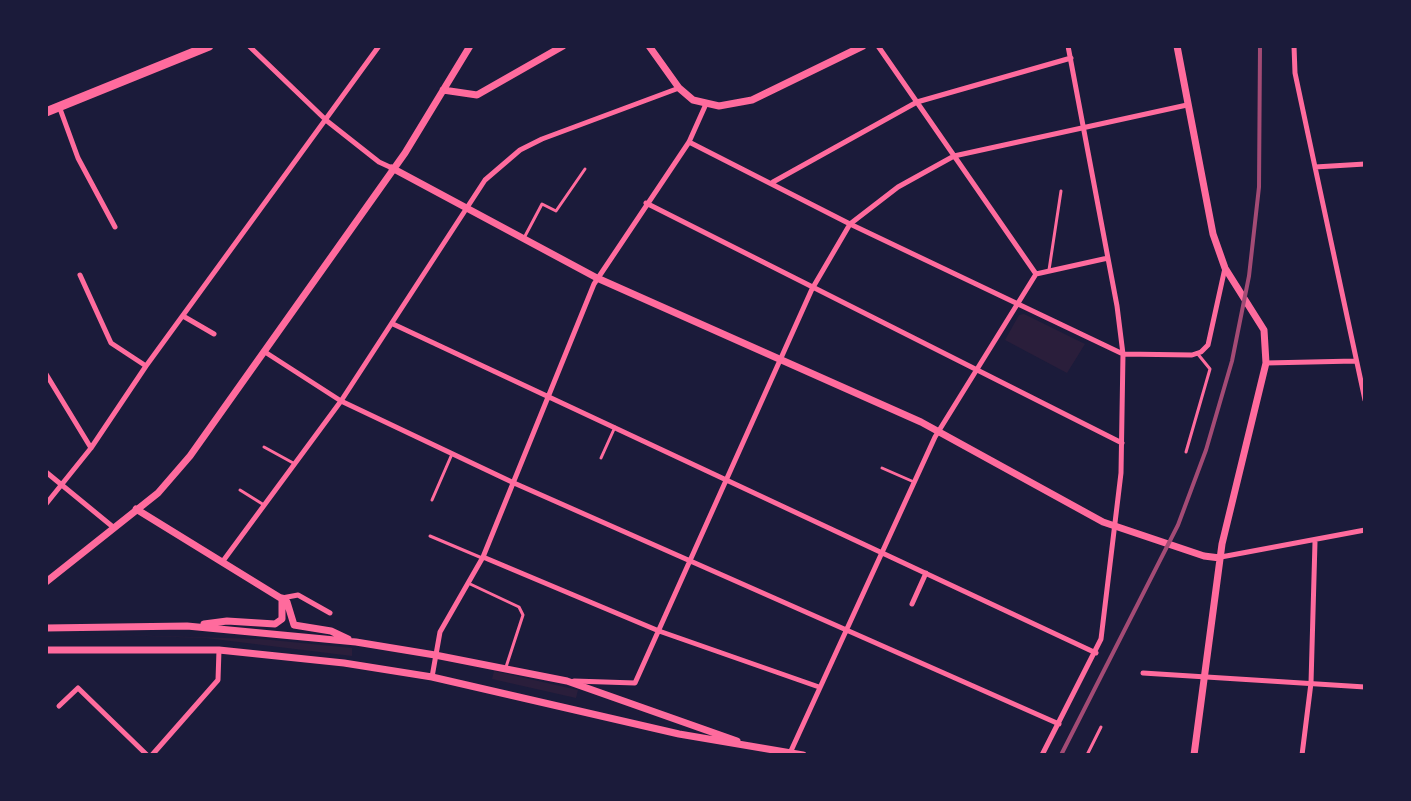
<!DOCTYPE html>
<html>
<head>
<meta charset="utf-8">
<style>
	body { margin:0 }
	#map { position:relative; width:1411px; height:801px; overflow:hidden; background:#1b1b3a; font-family:Helvetica,sans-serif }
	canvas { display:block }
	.frame { position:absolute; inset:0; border:48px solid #1b1b3a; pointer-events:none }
</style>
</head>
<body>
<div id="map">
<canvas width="1411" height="801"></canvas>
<div class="frame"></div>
</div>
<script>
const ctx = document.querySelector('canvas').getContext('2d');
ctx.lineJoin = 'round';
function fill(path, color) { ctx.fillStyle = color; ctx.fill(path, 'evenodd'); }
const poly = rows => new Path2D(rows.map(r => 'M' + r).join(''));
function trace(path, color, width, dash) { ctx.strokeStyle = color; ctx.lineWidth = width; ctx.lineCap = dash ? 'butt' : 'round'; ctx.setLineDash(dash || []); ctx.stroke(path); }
fill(poly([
	[1024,314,1085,344,1067,373,1005,340,1019,315],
	[87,634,261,639,352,648,352,656,206,638],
	[494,671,578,690,576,698,492,679]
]), '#2a1e3b');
trace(poly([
	[524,238,542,204,556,211,585,169],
	[1049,270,1061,191],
	[264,447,295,464],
	[1186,452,1210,369,1197,353],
	[601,458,615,427],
	[882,468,914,482],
	[240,490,264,505],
	[432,500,452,454],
	[430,536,482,558],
	[468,583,519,607,523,615,506,667],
	[1087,755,1101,727]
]), '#ff6b9d', 3);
trace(poly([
	[249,46,327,121,379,162,392,168],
	[878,46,1036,274],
	[1294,46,1295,73,1315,167,1365,164],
	[59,106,78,158,115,227],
	[689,142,850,224,1123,354,1192,355,1201,352,1208,345,1225,268],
	[1315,167,1365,400],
	[773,182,917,102,1071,58],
	[646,203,1122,443],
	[80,275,111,343,146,366],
	[183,316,214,334],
	[393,324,1096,653],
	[265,352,341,401,514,483,1059,724],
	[1266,363,1355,361],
	[46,374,91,448],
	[46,472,113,527],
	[46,504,91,448,146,366,379,46],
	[483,557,659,631,819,687],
	[1221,557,1365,530],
	[223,561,341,401,485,180,520,150,542,139,679,88],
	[282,598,298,595,330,613],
	[912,604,926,573],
	[1143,673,1365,687],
	[432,677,440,632,483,557,594,284,689,142,706,104],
	[574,681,635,683,812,289,850,224,898,187,954,156,1187,105],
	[59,706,78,688,147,755],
	[790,753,935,437,1036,274,1108,258],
	[152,755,218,680,219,650],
	[1042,755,1101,639,1121,473,1123,354,1117,306,1068,46],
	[1302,755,1311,683,1315,542]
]), '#ff6b9d', 5);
trace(poly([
	[649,46,679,88,693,100,719,106,752,100,863,46],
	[1177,46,1213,234,1225,268,1264,330,1266,363,1222,544,1194,755],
	[443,90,477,95,563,46],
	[392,168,597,278,921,422,1103,522,1204,556,1220,558],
	[136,509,287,602,294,625,331,631,348,639],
	[46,582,158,493,190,456,405,153,470,46],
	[204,624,227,621,275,624,282,619,282,598],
	[46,628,187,626,356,642,435,655,567,681,737,741],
	[46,650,219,650,344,663,432,677,679,734,803,755]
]), '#ff6b9d', 7);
trace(poly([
	[46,112,209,46]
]), '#ff6b9d', 9);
trace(poly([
	[1061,755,1178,525,1206,450,1232,361,1249,276,1259,187,1260,46]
]), '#a44b75', 4);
</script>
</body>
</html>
